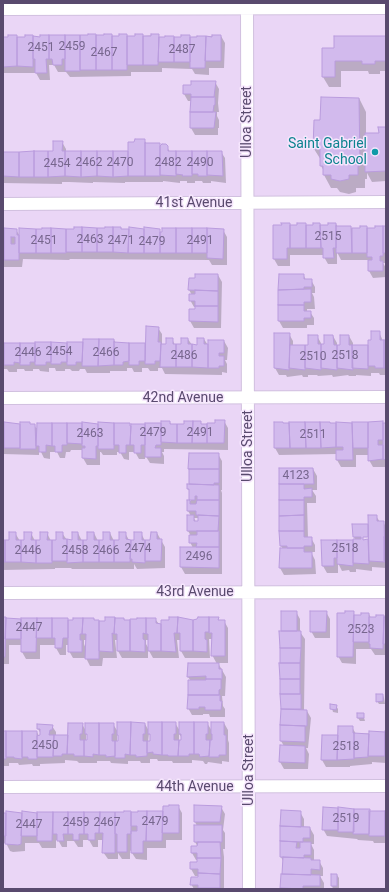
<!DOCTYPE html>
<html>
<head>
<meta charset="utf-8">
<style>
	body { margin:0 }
	#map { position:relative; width:389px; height:892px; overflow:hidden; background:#f2e1fa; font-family:Roboto,sans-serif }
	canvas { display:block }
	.frame { position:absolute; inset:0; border:4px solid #594a6e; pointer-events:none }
</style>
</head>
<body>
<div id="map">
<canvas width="389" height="892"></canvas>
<div class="frame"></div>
</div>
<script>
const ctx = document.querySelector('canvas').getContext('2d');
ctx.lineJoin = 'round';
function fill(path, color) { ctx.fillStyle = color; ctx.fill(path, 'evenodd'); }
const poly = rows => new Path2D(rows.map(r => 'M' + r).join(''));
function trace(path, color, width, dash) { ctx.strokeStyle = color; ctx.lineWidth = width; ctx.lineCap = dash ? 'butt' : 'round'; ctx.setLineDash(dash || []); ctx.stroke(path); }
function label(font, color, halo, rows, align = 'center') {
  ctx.font = font + ' Roboto,sans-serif'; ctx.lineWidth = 3; ctx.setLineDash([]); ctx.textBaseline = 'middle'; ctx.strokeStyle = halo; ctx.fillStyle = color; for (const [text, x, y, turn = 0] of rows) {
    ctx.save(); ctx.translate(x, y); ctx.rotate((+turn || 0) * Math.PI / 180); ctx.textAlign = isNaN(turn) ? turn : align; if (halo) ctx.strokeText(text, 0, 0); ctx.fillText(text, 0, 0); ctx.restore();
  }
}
fill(poly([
	[3,3,386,3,386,889,3,889]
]), '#ead6f6');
fill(poly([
	[112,35,113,37,127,35,128,37,136,37,142,35,143,36,158,35,160,38,221,36,225,43,224,68,209,68,209,75,195,74,192,69,162,68,162,72,131,72,131,76,70,77,66,72,58,72,54,65,49,65,50,80,40,80,36,73,3,73,3,38,96,36],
	[386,37,386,71,380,71,380,74,369,74,368,71,341,71,341,87,329,87,323,77,323,49,335,49],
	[215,82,219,89,218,103,219,112,217,112,217,116,219,120,219,128,218,128,218,135,195,135,191,128,192,101,188,101,184,94,184,86],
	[359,98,366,112,366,134,380,134,386,128,386,181,372,182,367,173,367,179,365,179,365,188,356,188,356,192,349,194,340,192,337,188,331,188,324,175,324,171,321,166,321,160,314,149,315,121,321,121],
	[144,140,147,144,159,144,161,147,167,147,170,152,221,152,225,158,226,183,211,181,211,183,203,183,202,181,195,181,195,183,187,183,187,181,180,181,180,183,163,181,163,182,125,182,125,183,93,182,93,183,69,182,62,182,62,184,3,183,3,145,4,153,54,152,62,142,66,149,66,152,129,152],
	[290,224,291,226,298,226,298,224,314,226,320,224,321,226,329,226,336,224,338,227,351,227,352,229,367,227,368,229,386,227,386,263,383,263,386,268,386,277,373,278,369,271,369,260,341,260,337,252,337,264,328,264,324,257,324,255,290,255,290,266,278,266,274,259,274,226],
	[121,228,122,230,159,230,161,233,223,230,227,237,227,265,212,265,209,260,69,259,70,260,23,259,22,267,3,267,3,233,5,236,16,230,20,236,28,230,75,230],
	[303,274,306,280,311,280,315,287,315,293,312,293,314,297,315,309,307,309,307,312,310,312,314,318,314,325,307,325,307,328,283,328,279,321,280,275],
	[218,275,222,282,221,328,194,328,190,321,190,310,196,310,196,307,194,307,190,300,192,295,189,290,190,279],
	[158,328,162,334,162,345,167,345,172,339,175,345,182,345,188,339,192,345,198,346,204,339,209,347,224,341,228,348,227,360,225,360,227,364,227,373,222,372,222,375,165,374,162,368,158,368,158,371,150,371,148,368,142,368,142,372,134,372,132,368,127,368,127,371,110,371,110,373,87,373,85,369,80,369,79,371,72,371,70,369,65,369,65,371,56,371,55,368,49,368,49,372,40,371,39,369,33,369,33,371,25,371,24,369,17,369,17,372,9,372,7,369,3,369,3,344,84,343,114,340,116,343,146,344],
	[379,332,383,341,386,341,386,375,380,375,379,373,371,373,371,376,356,375,356,376,349,376,348,375,333,377,332,375,318,376,317,375,308,375,308,377,303,377,302,375,287,377,286,375,279,375,275,368,289,334,293,341,293,346,310,346,317,336,321,343,321,345,326,345,333,336,337,343,337,346,341,346,349,336,353,343,353,346,369,346],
	[224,421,228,428,228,450,164,449,164,452,162,452,164,456,164,464,150,463,145,455,145,459,139,459,135,452,129,452,129,460,124,459,120,452,117,452,117,455,103,455,101,452,100,452,100,465,87,465,83,458,83,450,71,450,70,452,66,452,65,458,60,458,57,452,50,452,50,459,44,458,41,452,39,452,39,455,3,454,3,425,34,425,36,428,38,428,129,424,132,429,170,422,171,425,185,425,200,422,202,425,216,424],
	[283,424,386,424,386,467,373,467,369,460,369,455,356,455,356,467,341,467,337,460,337,454,279,455,275,448],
	[190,454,218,454,222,461,222,490,221,490,222,493,222,574,185,574,181,567,181,548,193,548,190,542,191,536,188,531,191,516,188,511,188,501,191,501,190,492,188,489,190,485],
	[194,518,198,518,199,522,196,522],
	[280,469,313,469,317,476,317,490,312,490,316,496,316,503,307,503,308,538,311,538,315,545,315,552,311,552,315,560,316,574,284,575,280,568,283,549,281,546],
	[376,516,380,522,383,522,386,527,386,568,372,567,372,571,356,569,356,572,350,572,349,570,342,571,338,563,338,573,327,573,323,566,355,540,354,537,353,525,369,525],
	[362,536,369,536,369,540,362,541],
	[15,533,20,541,25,541,31,533,35,541,41,541,47,533,51,541,57,541,62,533,67,540,73,541,78,533,82,541,88,541,94,533,98,541,104,541,110,533,114,541,120,541,125,533,129,540,135,541,141,533,145,541,151,541,157,533,165,547,165,568,137,569,134,564,134,569,72,569,71,568,55,568,55,569,3,570,3,538,4,541,10,541],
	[296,612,300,619,300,632,305,639,304,710,307,711,311,718,308,748,306,748,309,754,308,769,284,769,280,762,284,746,281,741,281,673],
	[326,612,330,619,330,638,315,638,311,631],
	[353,612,355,616,362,616,369,614,371,618,377,618,377,616,386,617,386,655,375,655,371,649,356,649,356,664,342,663,338,656],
	[3,618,6,619,68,621,94,619,95,621,106,622,106,618,124,619,125,621,155,619,159,624,218,618,219,621,224,621,228,628,228,663,218,663,226,677,225,696,222,696,223,706,225,709,225,717,210,717,209,714,203,714,203,715,192,715,188,708,191,681,188,677,189,664,217,664,211,653,212,653,213,639,209,639,210,658,185,658,181,651,181,640,177,640,179,658,153,658,148,649,148,658,122,658,118,651,118,640,115,640,117,658,103,658,102,666,90,666,86,658,73,658,69,651,69,645,66,645,66,655,60,655,56,648,56,645,40,645,40,659,26,659,22,652,22,645,9,645,9,664,4,664,3,662],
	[84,640,87,640,86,649,84,644],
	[146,640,149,640,149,649,146,644],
	[383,695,384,698,385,704,379,704,377,701],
	[331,705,336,706,338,709,338,713,333,712],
	[363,714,365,721,360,721,358,718],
	[175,723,180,731,207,723,212,731,224,723,228,730,228,740,229,743,229,762,222,761,222,764,208,762,207,764,205,764,203,761,192,760,192,763,173,763,172,761,158,761,157,759,150,759,150,763,141,763,140,761,128,761,128,764,111,763,110,761,97,761,97,763,79,763,77,761,65,760,65,763,40,764,40,766,33,766,32,764,19,765,18,763,9,763,9,766,3,766,3,727,4,732,37,732,39,736,41,734,38,729,52,726,56,732,56,736,69,736,82,724,86,731,113,724,118,732,145,724,149,731],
	[149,733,151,738,151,742,148,742],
	[86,734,88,737,88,741,86,741],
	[117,734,119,738,119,742,117,742],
	[179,734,182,738,182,741,179,741],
	[352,727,356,734,386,733,386,763,372,762,372,764,350,766,350,767,326,767,322,760,339,736],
	[178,806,182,813,182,840,166,840,166,848,147,848,147,860,136,859,130,850,130,859,122,859,118,853,118,859,108,859,103,852,104,840,98,840,98,847,93,847,89,840,83,840,83,847,78,847,74,841,67,841,67,847,62,847,58,840,56,840,56,848,42,848,39,843,25,843,25,851,13,852,10,851,6,843,3,843,3,814,140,813,164,812],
	[221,807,225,814,223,830,225,833,225,849,223,849,224,857,224,889,194,889,191,884,199,878,199,876,195,876,191,869,191,863,198,863,198,860,196,860,192,853,198,847,195,842,197,826,195,822],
	[339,808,370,812,386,812,386,843,374,843,373,841,358,840,357,839,327,836,323,829],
	[282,811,300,812,304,819,304,828,310,828,314,835,314,844,311,844,314,850,314,861,319,861,323,868,323,876,320,876,324,883,324,889,282,889,283,861,281,857],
	[337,875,339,878,339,889,333,889,332,886]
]), '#0003');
const building = poly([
	[88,34,96,34,96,70,80,70,80,35,88,35,88,34],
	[104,34,112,34,112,70,96,70,96,35,104,35,104,34],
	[119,34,127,34,127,70,112,70,112,36,119,36,119,34],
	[135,34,143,34,143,65,127,65,127,36,135,36,135,34],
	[151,34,159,34,158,65,143,65,143,36,151,36,151,34],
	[8,35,17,35,17,66,3,67,3,37,8,37,8,35],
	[25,35,33,35,33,67,17,66,17,37,25,37,25,35],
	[40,35,49,35,49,59,46,59,47,73,35,73,35,59,33,59,33,36,40,37,40,35],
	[49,35,65,35,65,59,62,59,62,65,53,65,52,59,49,59,49,35],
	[65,35,80,35,80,71,65,71,65,35],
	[181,35,190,35,190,62,174,62,174,37,181,37,181,35],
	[212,35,221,35,221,61,205,61,206,36,212,37,212,35],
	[165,36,174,36,174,62,158,62,159,37,165,37,165,36],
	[197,36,206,36,205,68,190,68,190,37,197,37,197,36],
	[334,36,386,36,386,61,375,61,375,64,362,64,362,61,335,61,335,77,322,77,322,48,334,48,334,36],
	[191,81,216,81,214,97,191,97,191,94,183,94,183,85,191,85,191,81],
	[191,97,215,97,215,105,214,105,213,112,190,112,191,97],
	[321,97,359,98,360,166,358,166,358,175,349,175,349,179,340,181,331,179,331,175,323,175,323,166,320,166,320,149,313,149,314,120,320,120,321,97],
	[190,112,216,112,214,128,190,128,190,112],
	[378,127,386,127,386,171,365,172,365,133,379,133,378,127],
	[135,139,145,139,145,176,128,176,128,142,134,142,135,139],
	[53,141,63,141,62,151,65,151,65,176,48,177,48,151,53,151,53,141],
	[145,143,160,143,160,176,145,176,145,143],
	[162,144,166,144,168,146,168,151,176,151,176,176,160,175,160,146,162,144],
	[34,151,48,151,48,177,34,177,34,151],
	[34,151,34,177,19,177,19,152,34,151],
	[65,151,81,151,81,177,65,176,65,151],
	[81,151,97,151,97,176,81,177,81,151],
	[97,151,113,151,113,177,97,176,97,151],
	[113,151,128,151,128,176,113,177,113,151],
	[176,151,192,151,192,176,182,176,183,175,176,174,176,151],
	[192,151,207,151,207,176,198,176,198,174,192,174,192,151],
	[207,151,222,151,223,176,207,175,207,151],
	[3,152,19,152,19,177,3,176,3,152],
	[281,223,290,223,290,248,287,248,287,259,273,259,273,225,282,225,281,223],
	[297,223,306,223,306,248,290,248,290,225,297,225,297,223],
	[313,223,320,223,321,248,306,248,306,225,313,225,313,223],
	[328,223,336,223,336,248,333,248,334,258,323,258,323,248,321,248,320,225,328,225,328,223],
	[336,226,351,226,352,253,336,253,336,226],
	[360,226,367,226,367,253,352,253,352,228,360,228,360,226],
	[375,226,383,226,383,256,380,256,380,261,383,261,383,271,368,271,368,260,372,260,372,257,367,257,367,228,375,228,375,226],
	[383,226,386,226,386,253,383,253,383,226],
	[74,227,82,227,82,252,66,252,66,229,74,229,74,227],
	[82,227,97,228,97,252,82,252,82,227],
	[105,227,113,227,113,252,97,252,97,228,105,228,105,227],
	[113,227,121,227,121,229,129,229,128,253,113,252,113,227],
	[129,227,144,229,144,253,128,253,129,227],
	[144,227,160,229,160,253,144,253,144,227],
	[4,228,17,229,17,235,19,235,19,260,4,260,4,228],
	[11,237,15,237,15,244,11,244,11,237],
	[19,228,36,229,36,253,19,253,19,228],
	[42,228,51,228,51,253,36,253,36,229,42,229,42,228],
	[51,228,66,229,66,253,51,253,51,228],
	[162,228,176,228,176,253,160,253,160,232,162,232,162,228],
	[176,228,192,228,192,253,176,253,176,228],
	[192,228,207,228,207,253,192,253,192,228],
	[207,228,224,229,223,259,207,258,207,228],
	[195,274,218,274,218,291,188,290,189,278,195,278,195,274],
	[279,274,304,274,304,279,312,279,312,287,304,287,304,289,278,290,279,274],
	[311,289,311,302,304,302,304,305,278,305,278,290,311,289],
	[195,290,218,291,218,306,195,306,195,301,189,301,189,294,195,294,195,290],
	[278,305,304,305,304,311,311,311,311,318,304,318,304,321,278,321,278,305],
	[195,306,218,306,218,322,189,321,189,309,195,309,195,306],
	[146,326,159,327,158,342,161,342,160,361,155,361,155,364,145,364,146,326],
	[371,331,380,331,380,340,384,340,384,368,375,368,375,366,368,366,368,340,371,340,371,331],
	[274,333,290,333,289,370,274,368,274,333],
	[308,335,318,335,318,344,321,344,321,370,305,368,305,345,308,345,308,335],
	[324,335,333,335,334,345,337,345,337,370,321,368,321,344,324,344,324,335],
	[340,335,349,335,349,345,352,345,353,370,337,368,337,345,340,345,340,335],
	[166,338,173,338,173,344,176,344,176,367,160,367,161,344,166,344,166,338],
	[181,338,188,338,188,344,192,344,192,367,176,367,176,344,181,344,181,338],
	[197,338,204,338,204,344,208,344,208,368,192,367,192,344,197,345,197,338],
	[83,339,99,339,98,366,82,366,83,339],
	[99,339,114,339,114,365,98,366,99,339],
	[208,340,224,340,224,353,219,353,219,356,224,356,224,366,219,366,219,368,208,368,208,340],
	[384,340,386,340,386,368,384,368,384,340],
	[35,342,51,342,51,362,46,362,46,365,35,365,35,342],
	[51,342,67,343,67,362,61,362,61,364,51,364,51,342],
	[67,342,83,342,82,362,76,362,76,365,67,365,67,342],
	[114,342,129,343,129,361,123,362,123,365,114,365,114,342],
	[4,343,20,343,20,363,14,362,14,365,4,365,4,343],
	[20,343,35,343,35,362,30,362,30,365,20,365,20,343],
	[129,343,145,343,145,361,139,361,139,365,129,365,129,343],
	[290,345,305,345,305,370,289,368,290,345],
	[352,345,368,345,368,369,352,368,352,345],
	[215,420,225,420,224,443,207,443,207,423,215,423,215,420],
	[161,421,170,421,170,424,177,424,177,443,161,442,161,421],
	[184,421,193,421,192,443,177,443,177,424,184,424,184,421],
	[193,421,201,421,201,424,207,424,207,443,192,443,193,421],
	[383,421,383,440,378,440,378,445,383,445,383,459,368,461,368,422,383,421],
	[4,422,20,424,20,448,4,448,4,422],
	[20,422,30,422,30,424,35,424,36,449,20,449,20,422],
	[82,422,98,424,98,446,96,446,96,459,82,458,82,448,85,448,85,446,82,446,82,422],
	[98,422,114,423,114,449,98,449,98,422],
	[274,422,283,422,283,423,289,423,290,448,274,448,274,422],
	[289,422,305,422,306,448,290,448,289,422],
	[305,422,320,422,321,448,306,448,305,422],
	[320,422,330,422,330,423,336,423,336,447,321,448,320,422],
	[336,422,352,423,353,460,336,460,336,450,343,450,343,447,336,447,336,422],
	[352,422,368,422,368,448,353,448,352,422],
	[37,423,52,423,52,446,46,445,46,452,39,452,39,446,36,446,37,423],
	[52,423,67,423,67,445,62,445,62,452,55,452,55,446,52,446,52,423],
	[67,423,82,423,82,444,67,443,67,423],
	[114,423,130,423,130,426,131,426,130,445,126,445,126,453,119,453,119,445,114,445,114,423],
	[145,423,161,423,161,445,156,445,155,448,161,448,161,457,145,457,145,423],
	[383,423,386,423,386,460,383,459,383,423],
	[131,424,145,424,145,445,141,445,141,453,134,453,134,445,130,445,131,424],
	[189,453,219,453,219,469,188,469,189,453],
	[279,468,313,468,314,484,279,484,279,468],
	[189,469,219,469,219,483,214,483,214,485,189,484,189,469],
	[187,484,219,485,219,500,197,500,197,496,195,496,195,500,189,500,189,489,187,489,187,484],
	[279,484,304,484,304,489,312,488,312,497,304,497,304,500,279,500,279,484],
	[187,500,190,500,190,504,196,504,197,500,219,500,219,516,196,515,196,511,187,511,187,500],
	[279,500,304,500,304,515,279,516,279,500],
	[187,515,194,515,194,521,198,521,198,515,219,516,218,531,187,531,187,515],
	[304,515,304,531,279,531,279,516,304,515],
	[368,515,377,515,377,521,384,521,385,562,369,561,368,515],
	[352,524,368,524,368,537,363,537,363,540,368,539,369,564,353,563,353,539,361,539,361,537,353,537,352,524],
	[197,531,219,531,219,547,196,547,197,543,189,543,189,535,197,535,197,531],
	[279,531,304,531,304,537,312,537,312,546,304,546,304,548,287,548,287,546,280,546,279,531],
	[9,532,16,532,16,540,21,540,21,562,5,562,5,540,9,540,9,532],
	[24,532,32,532,31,540,36,540,36,563,21,562,21,540,24,540,24,532],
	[40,532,48,532,47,540,52,540,52,563,36,563,36,540,40,540,40,532],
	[56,532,63,532,63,539,67,539,67,561,52,561,52,540,56,540,56,532],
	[72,532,78,532,78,540,83,540,83,562,67,563,67,539,72,540,72,532],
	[87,532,94,532,94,540,99,540,99,562,83,562,83,540,87,540,87,532],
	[103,532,110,532,110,540,114,540,114,562,99,562,99,540,103,540,103,532],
	[119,532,126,532,126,539,131,540,130,562,114,562,114,540,119,540,119,532],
	[134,532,142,532,142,540,145,540,145,563,132,562,132,559,130,559,131,540,134,540,134,532],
	[151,532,157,532,157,539,162,539,161,561,145,561,145,540,150,540,151,532],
	[384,537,386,537,386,561,384,561,384,537],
	[3,540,5,540,5,562,3,562,3,540],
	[321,540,337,540,337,558,334,558,334,566,322,566,321,540],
	[337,540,353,540,353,566,337,564,337,540],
	[180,547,219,547,219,568,180,567,180,547],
	[280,548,304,548,304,552,312,552,312,568,279,568,280,548],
	[281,611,297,611,297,631,281,631,281,611],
	[310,611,327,611,326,632,310,632,310,611],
	[345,611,354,611,353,657,337,657,337,613,345,613,345,611],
	[361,613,369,613,369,642,353,642,354,615,361,615,361,613],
	[376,615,384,615,383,649,370,648,370,644,369,644,369,617,376,617,376,615],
	[3,617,6,617,5,657,3,657,3,617],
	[105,617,115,617,114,634,112,633,113,652,99,651,99,621,105,621,105,617],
	[169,617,178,617,177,633,174,633,176,652,161,651,161,620,169,620,169,617],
	[178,617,193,620,193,651,180,651,180,633,177,633,178,617],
	[198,617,209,617,209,632,205,632,205,639,207,640,207,652,193,651,193,620,197,619,198,617],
	[209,617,219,617,218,620,225,620,225,656,211,656,212,633,209,633,209,617],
	[384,617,386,617,386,644,383,644,384,617],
	[6,618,21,619,21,639,5,639,6,618],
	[21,618,37,618,36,652,21,652,21,618],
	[37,618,52,618,52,638,36,638,37,618],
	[52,618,68,618,68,638,63,638,62,648,55,648,55,638,52,638,52,618],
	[73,618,83,618,82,634,80,634,80,640,82,640,82,652,68,652,68,620,73,620,73,618],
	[83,618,94,618,94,620,99,620,99,659,85,659,86,634,82,634,83,618],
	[115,618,124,618,124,620,130,620,130,651,117,651,117,634,114,634,115,618],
	[137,618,146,618,146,634,143,633,143,639,145,640,145,652,130,651,130,619,137,619,137,618],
	[146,618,156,618,156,623,161,624,161,651,148,651,148,634,146,634,146,618],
	[279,631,301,631,301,648,280,648,279,631],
	[280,648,301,648,300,663,280,663,280,648],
	[188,663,219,663,219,669,222,669,222,679,206,679,206,676,187,677,188,663],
	[279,663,300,663,300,679,280,679,279,663],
	[206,679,221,679,221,689,219,690,219,695,188,695,188,680,206,680,206,679],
	[280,679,300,679,300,694,280,694,280,679],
	[280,694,301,694,301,709,281,709,280,694],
	[376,694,383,694,383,701,376,702,376,694],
	[188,695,220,695,220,701,222,701,221,710,205,710,205,707,199,707,199,709,187,709,188,695],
	[330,704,337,705,336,710,330,709,330,704],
	[281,709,307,710,307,726,280,725,281,709],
	[357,713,364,713,364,718,357,718,357,713],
	[117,722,131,722,130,755,125,754,125,758,115,758,115,741,118,741,118,735,117,735,117,722],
	[131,722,145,723,145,734,143,734,143,741,147,741,147,756,136,757,136,755,130,755,131,722],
	[148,722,162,722,162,755,153,754,153,752,147,753,147,741,150,741,150,734,148,734,148,722],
	[162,722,176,722,176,734,174,734,174,740,179,740,178,756,168,756,168,755,162,755,162,722],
	[179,722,194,722,194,754,189,754,189,756,178,756,179,740,181,740,181,734,179,734,179,722],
	[194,722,208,722,208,734,206,734,206,740,210,740,209,756,200,757,199,754,194,754,194,722],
	[211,722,224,722,224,735,226,735,226,755,219,755,219,757,209,757,210,740,212,740,212,734,211,734,211,722],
	[68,723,83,723,82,734,80,734,80,740,84,740,84,756,74,756,74,754,67,754,68,723],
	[85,723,99,723,99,755,93,754,93,757,84,756,84,740,87,740,87,734,85,734,85,723],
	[99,723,114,723,114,734,112,734,112,741,115,741,115,756,106,757,106,755,99,755,99,723],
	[37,724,53,725,52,730,50,730,49,735,54,735,53,757,37,757,37,736,40,735,40,729,37,729,37,724],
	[280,725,305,726,305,742,280,741,280,725],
	[338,726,353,726,353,733,354,733,354,759,337,760,338,726],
	[3,731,6,731,6,759,3,759,3,731],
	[6,731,22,731,22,759,14,758,14,757,6,757,6,731],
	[22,731,37,731,37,759,28,759,28,757,22,757,22,731],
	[369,731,385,732,385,756,368,756,369,731],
	[385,731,386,731,386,756,385,756,385,731],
	[354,733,369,734,368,757,354,758,354,733],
	[54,735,68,735,67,754,62,754,62,756,53,756,54,735],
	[322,735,338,735,337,760,321,760,322,735],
	[280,745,305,746,305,763,279,762,280,745],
	[169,805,179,805,179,833,162,833,163,806,169,806,169,805],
	[194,805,222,806,220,822,194,822,194,805],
	[323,807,338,808,338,830,322,830,323,807],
	[338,807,354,809,354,832,338,832,338,807],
	[354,809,370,809,369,834,353,834,354,809],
	[281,810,301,811,301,827,280,826,281,810],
	[6,811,22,813,21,844,18,845,5,844,6,811],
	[22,811,37,813,37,836,21,836,22,811],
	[124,811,131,811,131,834,127,834,127,852,117,852,117,834,115,834,115,812,124,812,124,811],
	[138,811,147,811,146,841,143,841,143,853,131,853,131,831,137,831,137,826,131,826,131,812,138,812,138,811],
	[147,811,163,811,162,841,146,841,147,811],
	[369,811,385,811,385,836,369,836,369,811],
	[385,811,386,811,386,836,385,836,385,811],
	[37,812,53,812,52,841,37,841,37,812],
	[53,812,68,812,68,834,63,834,64,841,57,841,57,834,53,834,53,812],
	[68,812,84,812,84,834,79,834,79,840,73,840,73,834,68,834,68,812],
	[84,812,100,812,99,833,95,833,95,840,88,840,88,834,84,834,84,812],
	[100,812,115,812,115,853,102,853,103,833,99,833,100,812],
	[3,813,6,813,6,836,3,836,3,813],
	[194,825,222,825,222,842,194,842,194,825],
	[280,826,310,827,310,838,303,838,303,842,280,841,280,826],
	[280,841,297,842,296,848,300,848,300,842,311,842,311,855,304,855,304,858,280,857,280,841],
	[198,842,220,842,221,858,197,858,197,853,191,853,191,846,197,846,198,842],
	[283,857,311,858,311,860,320,860,320,870,311,869,311,875,282,874,283,857],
	[197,858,221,858,220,874,198,873,198,869,190,869,190,862,197,862,197,858],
	[198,873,220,874,220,888,198,888,198,885,190,885,191,877,198,877,198,873],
	[281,874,320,875,320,886,303,886,303,889,280,888,281,874],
	[331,874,337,874,337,886,331,886,331,874]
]);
fill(building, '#d2baed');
trace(building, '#ba9cde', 1);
const street = poly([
	[247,3,249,889],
	[3,9,386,8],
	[3,204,386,202],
	[3,398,386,397],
	[3,593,386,592],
	[3,787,386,786]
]);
trace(street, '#d1c0df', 14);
trace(street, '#fff', 12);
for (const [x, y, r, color] of [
	[375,152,4,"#0f9aa8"]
]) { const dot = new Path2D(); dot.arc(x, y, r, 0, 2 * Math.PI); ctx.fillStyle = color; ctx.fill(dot); trace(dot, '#f6e6fd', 1.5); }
label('12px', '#77668e', null, [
	["2459",72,47],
	["2451",41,48],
	["2487",182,50],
	["2467",104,53],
	["2462",89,163],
	["2470",120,163],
	["2482",168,163],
	["2490",200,163],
	["2454",57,164],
	["2515",328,237],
	["2463",90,240],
	["2451",44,241],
	["2471",121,241],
	["2491",200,241],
	["2479",152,242],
	["2454",59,352],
	["2446",28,353],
	["2466",106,353],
	["2486",184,356],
	["2518",345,356],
	["2510",313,357],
	["2479",153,433],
	["2491",200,433],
	["2463",90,434],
	["2511",313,435],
	["4123",296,476],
	["2474",138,549],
	["2518",345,549],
	["2446",28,551],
	["2458",75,551],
	["2466",106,551],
	["2496",199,557],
	["2447",29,628],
	["2523",361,630],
	["2450",45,746],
	["2518",346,747],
	["2519",346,819],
	["2479",155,822],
	["2459",76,823],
	["2467",107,823],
	["2447",29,825]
]);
label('14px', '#594a6e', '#f6e6fd', [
	["Ulloa Street",247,122,-90],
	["41st Avenue",194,203],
	["42nd Avenue",183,398],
	["Ulloa Street",248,446,-90],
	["43rd Avenue",195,592],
	["Ulloa Street",249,770,-90],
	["44th Avenue",195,787]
]);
label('14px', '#0d838f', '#f6e6fd', [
	["Saint Gabriel",367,144],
	["School",367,160]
], 'right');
</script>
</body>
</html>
